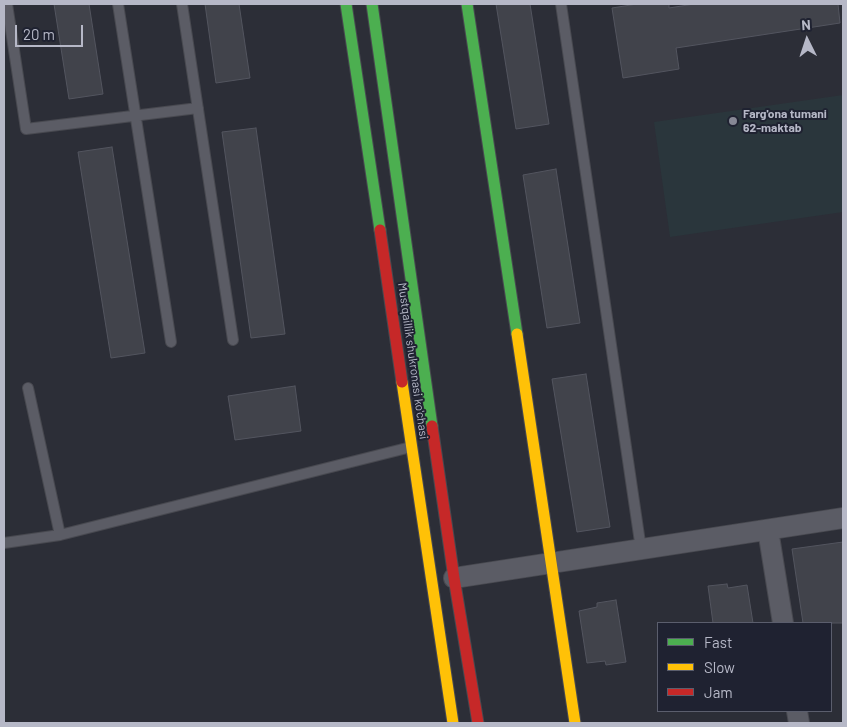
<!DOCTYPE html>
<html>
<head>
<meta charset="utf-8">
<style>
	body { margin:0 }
	#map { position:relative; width:847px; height:727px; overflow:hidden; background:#2c2e37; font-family:Barlow,sans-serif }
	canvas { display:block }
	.frame { position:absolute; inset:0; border:5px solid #b6b8c7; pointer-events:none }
	.legend { position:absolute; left:657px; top:622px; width:175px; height:90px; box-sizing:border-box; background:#1f2231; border:1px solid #5b5e6d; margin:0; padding:6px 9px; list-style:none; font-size:15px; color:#b6b8c7 }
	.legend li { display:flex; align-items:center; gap:10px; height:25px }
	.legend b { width:25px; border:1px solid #5b5e6d }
	.north { position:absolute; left:782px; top:15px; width:50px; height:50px; -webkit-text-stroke:4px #1f2231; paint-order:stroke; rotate:356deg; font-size:14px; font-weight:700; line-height:20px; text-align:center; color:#b6b8c7 }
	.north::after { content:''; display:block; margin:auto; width:18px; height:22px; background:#b6b8c7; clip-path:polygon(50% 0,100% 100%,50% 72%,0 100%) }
	.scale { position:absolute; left:15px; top:25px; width:68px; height:22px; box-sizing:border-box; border:2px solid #b6b8c7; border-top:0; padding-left:6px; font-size:15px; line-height:18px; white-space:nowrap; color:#b6b8c7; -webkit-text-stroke:4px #1f2231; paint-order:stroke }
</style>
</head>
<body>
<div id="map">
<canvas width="847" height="727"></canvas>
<div class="frame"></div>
<ul class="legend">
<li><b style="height:6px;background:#4caf50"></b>Fast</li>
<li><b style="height:6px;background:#ffc107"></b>Slow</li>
<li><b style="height:6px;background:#c62828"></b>Jam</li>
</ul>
<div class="north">N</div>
<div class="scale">20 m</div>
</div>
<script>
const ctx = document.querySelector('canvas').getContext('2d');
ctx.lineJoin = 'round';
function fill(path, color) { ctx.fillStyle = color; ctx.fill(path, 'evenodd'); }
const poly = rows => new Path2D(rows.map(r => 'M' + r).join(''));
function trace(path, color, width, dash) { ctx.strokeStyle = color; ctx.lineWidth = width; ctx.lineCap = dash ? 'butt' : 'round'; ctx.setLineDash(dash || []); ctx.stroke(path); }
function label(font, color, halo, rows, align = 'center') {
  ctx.font = font + ' Barlow,sans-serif'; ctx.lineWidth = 4; ctx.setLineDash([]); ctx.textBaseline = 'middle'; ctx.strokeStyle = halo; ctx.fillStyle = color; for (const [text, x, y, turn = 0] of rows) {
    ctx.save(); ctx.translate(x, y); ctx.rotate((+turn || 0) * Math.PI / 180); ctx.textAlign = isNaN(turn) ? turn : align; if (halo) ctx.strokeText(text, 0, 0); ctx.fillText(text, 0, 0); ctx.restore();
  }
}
fill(poly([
	[843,95,843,212,670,237,654,122]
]), '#2a363c');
const building = poly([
	[54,4,89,4,103,94,69,99,54,4],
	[205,4,239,4,250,78,216,83,205,4],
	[496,4,530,4,549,124,516,129,496,4],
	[637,4,669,4,669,8,694,4,838,4,840,23,676,48,679,69,623,78,612,8,637,4],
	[256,128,285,334,251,338,222,132,256,128],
	[112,147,145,353,111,358,78,152,112,147],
	[556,169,580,323,547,328,523,175,556,169],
	[586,374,610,527,577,532,552,379,586,374],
	[295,386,301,431,235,440,228,396,295,386],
	[843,542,843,623,803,623,792,549,843,542],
	[727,584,728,588,747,585,753,623,713,623,708,586,727,584],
	[616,600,626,662,606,665,605,661,587,663,579,611,597,607,597,603,616,600]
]);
fill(building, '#41434b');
trace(building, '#53555f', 1);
const lane = poly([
	[7,4,26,129,198,108],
	[118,4,171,342],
	[182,4,233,340],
	[561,4,641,549],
	[28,388,60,535],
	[4,543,60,535,411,447]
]);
const street = poly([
	[768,530,783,623],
	[454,578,843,518],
	[797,711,799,723]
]);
const fast = poly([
	[346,4,380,230],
	[372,4,432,426],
	[467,4,517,334]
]);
const slow = poly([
	[517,334,575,723],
	[402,382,453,723]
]);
const jam = poly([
	[380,230,402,382],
	[432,426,454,578,478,723]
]);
trace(lane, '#484950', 12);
trace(street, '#484950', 22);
trace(fast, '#484950', 13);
trace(slow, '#484950', 13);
trace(jam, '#484950', 13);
trace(lane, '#5b5c65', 10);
trace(street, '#5b5c65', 20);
trace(fast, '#4caf50', 11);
trace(slow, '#ffc107', 11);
trace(jam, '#c62828', 11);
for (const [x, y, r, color] of [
	[733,121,5,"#868895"]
]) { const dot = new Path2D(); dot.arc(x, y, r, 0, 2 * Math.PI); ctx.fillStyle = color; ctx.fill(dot); trace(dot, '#1f2231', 2); }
label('bold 12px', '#b6b8c7', '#1f2231', [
	["Farg'ona tumani",743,114],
	["62-maktab",743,128]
], 'left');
label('12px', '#b6b8c7', '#1f2231', [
	["Mustqaillik shukronasi ko'chasi",413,361,82]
]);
</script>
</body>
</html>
